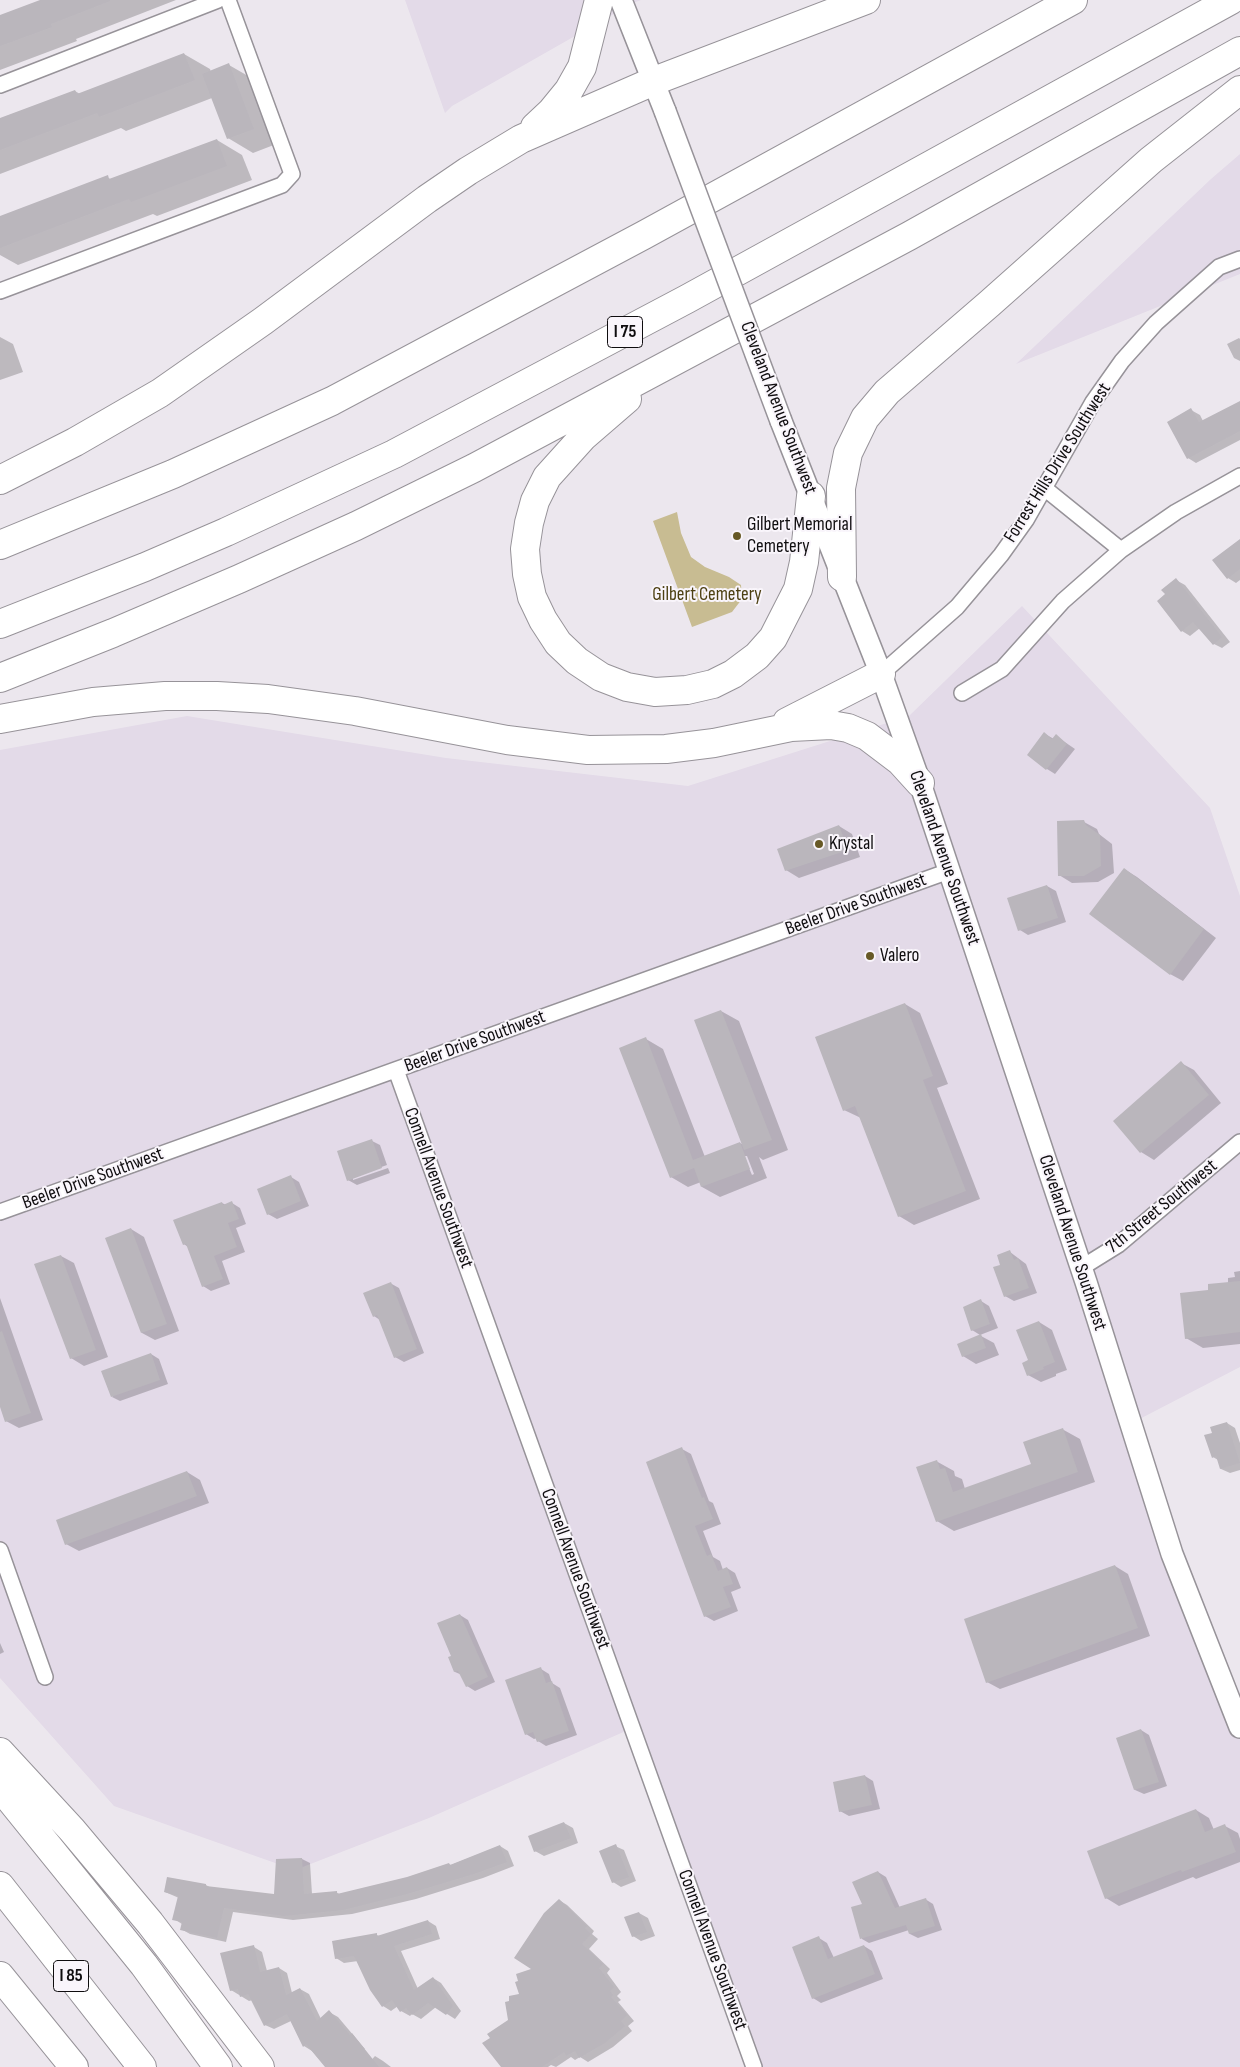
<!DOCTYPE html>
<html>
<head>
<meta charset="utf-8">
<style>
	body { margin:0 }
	canvas { display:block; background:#ece7ee }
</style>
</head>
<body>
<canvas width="1240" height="2067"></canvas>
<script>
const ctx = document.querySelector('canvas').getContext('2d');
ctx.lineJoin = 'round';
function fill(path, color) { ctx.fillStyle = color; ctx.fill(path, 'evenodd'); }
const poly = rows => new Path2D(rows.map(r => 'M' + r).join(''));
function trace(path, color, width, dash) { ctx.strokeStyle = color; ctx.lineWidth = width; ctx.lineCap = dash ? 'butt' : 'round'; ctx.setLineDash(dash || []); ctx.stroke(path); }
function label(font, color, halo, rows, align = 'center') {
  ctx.font = font + ' "Sofia Sans Condensed",sans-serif'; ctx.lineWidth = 4; ctx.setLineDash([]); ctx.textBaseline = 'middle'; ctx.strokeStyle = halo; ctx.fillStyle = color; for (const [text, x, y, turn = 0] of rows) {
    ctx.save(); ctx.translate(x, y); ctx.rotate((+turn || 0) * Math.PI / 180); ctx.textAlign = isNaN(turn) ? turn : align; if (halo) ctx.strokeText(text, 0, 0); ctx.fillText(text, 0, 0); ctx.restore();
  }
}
fill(poly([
	[405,0,641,0,633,3,452,106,445,113],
	[1240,154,1240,274,1016,364,1211,179],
	[1022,606,1210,808,1240,896,1240,1367,1128,1425,1240,1723,1240,2067,763,2067,637,1726,429,1818,295,1870,114,1806,0,1678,0,750,187,716,446,758,688,786,909,716]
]), '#e3dae8');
fill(poly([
	[677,512,681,533,691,557,705,567,729,577,741,585,742,599,732,612,692,627,653,521]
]), '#c8bc92');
fill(poly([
	[44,0,176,0,76,39,77,41,0,70,0,17],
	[184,54,210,69,211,72,229,65,255,80,279,143,253,153,228,138,212,98,126,131,121,128,0,174,0,120,75,91,80,94],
	[217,140,242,155,252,180,157,216,153,214,18,265,0,255,0,217,107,177,112,180],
	[0,337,13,344,23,372,0,380],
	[1239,338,1240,339,1240,361,1234,358,1227,344],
	[1191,410,1200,415,1203,421,1240,419,1240,440,1196,463,1188,458],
	[1240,548,1240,580,1236,583,1228,578],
	[1176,580,1185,585,1230,642,1222,648,1214,644,1200,628,1190,636,1182,631,1167,594],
	[1045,734,1054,739,1056,736,1075,749,1055,774,1047,769],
	[1084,822,1097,829,1099,834,1112,844,1114,873,1098,882,1072,883,1059,875],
	[839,826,852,834,860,857,799,878,786,870],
	[1124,869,1137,877,1216,938,1183,981,1170,974],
	[1047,886,1056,891,1066,922,1028,935,1020,930],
	[905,1004,920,1013,948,1084,937,1088,980,1199,914,1225,899,1216,861,1118,844,1110],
	[721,1011,739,1021,788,1150,763,1160,759,1157,767,1178,720,1197,702,1187,701,1182,688,1187,671,1177,646,1039,663,1049,705,1157,740,1143,744,1145],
	[744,1156,747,1156,754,1174,752,1175],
	[1181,1063,1194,1070,1221,1103,1154,1160,1141,1152,1115,1121],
	[372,1141,380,1145,387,1165,353,1177,353,1180,388,1168,390,1173,357,1185,348,1180],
	[291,1177,299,1182,309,1206,277,1219,268,1214],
	[222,1203,226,1205,232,1203,240,1208,246,1224,236,1228,245,1252,222,1261,230,1284,211,1291,203,1286,188,1247,184,1244],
	[131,1229,144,1237,179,1331,155,1340,142,1333],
	[1010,1252,1026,1264,1037,1293,1014,1301,1005,1296,1002,1265],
	[61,1256,74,1263,108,1357,84,1366,71,1358],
	[1240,1271,1240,1344,1203,1348,1186,1338,1210,1291,1228,1284,1228,1278,1235,1277,1234,1272],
	[390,1283,399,1288,424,1353,404,1362,395,1357,380,1320,374,1316],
	[0,1298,43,1420,19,1428,6,1421,0,1403],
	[981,1301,989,1306,998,1328,980,1335,972,1330],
	[1039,1322,1052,1330,1067,1370,1056,1374,1056,1376,1041,1382,1028,1375],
	[981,1336,994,1343,999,1355,976,1364,963,1356],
	[151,1354,159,1359,168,1384,120,1401,112,1397],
	[1227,1423,1235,1428,1240,1443,1240,1470,1230,1473,1221,1469,1218,1460,1213,1457,1214,1434],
	[1062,1429,1080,1439,1095,1482,954,1531,937,1521,936,1461,954,1471,955,1476,962,1479,965,1489,1033,1465],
	[682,1449,691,1454,709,1501,713,1503,721,1524,703,1531,713,1557,720,1561,723,1570,727,1568,735,1573,741,1588,731,1592,738,1611,714,1621,705,1616],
	[187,1472,200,1480,209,1503,79,1551,66,1544],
	[1115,1566,1128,1574,1150,1636,1000,1689,987,1682],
	[460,1615,468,1620,495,1682,475,1691,467,1686,462,1675,455,1672,453,1656],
	[0,1643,4,1652,0,1654],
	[541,1669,549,1674,552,1683,560,1688,577,1735,546,1746,538,1741,537,1738,534,1739,526,1734],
	[1141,1730,1149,1735,1167,1786,1144,1794,1135,1790],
	[865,1776,873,1781,880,1809,849,1816,840,1811],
	[1196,1810,1209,1818,1214,1830,1225,1826,1238,1833,1240,1839,1240,1862,1196,1879,1193,1877,1119,1906,1106,1898],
	[564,1823,573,1828,578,1843,544,1856,535,1851],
	[500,1846,508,1851,514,1866,483,1878,416,1899,352,1914,293,1920,233,1912,226,1942,190,1934,181,1929,182,1924,174,1919,179,1898,165,1892,206,1885,211,1888,275,1896,302,1859,310,1863,312,1894,336,1892,341,1895,407,1878,449,1864,451,1865],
	[615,1846,624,1850,636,1881,621,1887,613,1882],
	[878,1872,886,1877,900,1908,925,1899,933,1904,942,1930,918,1938,910,1934,909,1930,869,1943,862,1939,853,1908,863,1905],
	[559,1900,567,1905,594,1931,592,1934,598,1939,589,1949,610,1969,607,1973,621,1992,617,1996,621,2000,618,2002,634,2021,628,2026,632,2031,613,2047,588,2062,580,2057,575,2060,571,2057,556,2067,551,2065,548,2067,502,2067,510,2020,534,1969],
	[639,1913,648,1918,655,1936,641,1941,633,1936],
	[428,1921,436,1926,440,1939,401,1951,418,1989,433,1978,441,1983,461,2011,455,2019,436,2007,421,2019,412,2014,410,2016,401,2011,398,2006,391,2011,383,2006,358,1961,344,1963,336,1958,377,1935,379,1936],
	[819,1938,827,1943,834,1958,864,1946,872,1951,883,1979,821,2003,813,1998],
	[254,1947,262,1952,267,1971,279,1968,287,1973,292,1993,300,1989,309,1994,321,2019,329,2012,338,2017,365,2049,342,2067,326,2067,312,2051,304,2046,291,2021,274,2029,265,2025,253,2000,249,2001,231,1990],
	[375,2056,383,2061,391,2067,365,2067]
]), '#0003');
fill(poly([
	[40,0,110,0,110,1,51,24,52,27,0,46,0,15],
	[184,53,195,80,99,117,97,113,0,150,0,118,75,90,77,94],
	[229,63,254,129,227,139,202,74],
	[217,139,227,166,131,202,129,199,0,248,0,216,108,175,109,179],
	[1240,401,1240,431,1187,459,1167,422,1191,408,1199,422],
	[1240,539,1240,569,1227,579,1212,560],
	[1176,578,1222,637,1213,645,1193,622,1181,632,1157,601,1165,594,1161,590],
	[1044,732,1052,739,1056,734,1067,744,1046,770,1027,755],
	[1084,820,1086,825,1100,835,1101,866,1084,876,1058,876,1057,821],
	[839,825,848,850,785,871,777,849],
	[1124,868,1204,929,1170,975,1089,914],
	[1047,885,1058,918,1018,931,1007,898],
	[905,1003,933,1076,923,1080,966,1191,898,1217,855,1106,843,1111,815,1037],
	[721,1010,772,1140,744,1150,694,1020],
	[646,1037,693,1160,740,1142,750,1169,701,1187,694,1168,670,1178,619,1048],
	[1181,1061,1209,1095,1140,1153,1113,1121],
	[372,1139,382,1168,347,1181,337,1151],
	[291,1175,301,1201,267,1215,257,1189],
	[232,1201,239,1219,228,1223,237,1247,214,1256,223,1279,202,1287,186,1244,183,1245,173,1220,222,1202,223,1205],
	[131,1228,167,1324,141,1333,105,1238],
	[1010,1250,1014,1260,1018,1258,1029,1288,1004,1297,993,1267,1000,1265,997,1255],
	[61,1255,96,1350,70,1359,34,1264],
	[1240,1281,1240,1332,1185,1339,1180,1293,1208,1290,1208,1284],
	[391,1282,417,1349,394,1358,377,1315,373,1317,363,1293],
	[981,1299,990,1324,971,1331,963,1307],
	[1039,1321,1055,1362,1043,1367,1044,1369,1027,1376,1022,1363,1028,1360,1016,1330],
	[2,1331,31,1413,5,1422,0,1407,0,1332],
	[981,1334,986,1348,962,1357,957,1344],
	[151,1353,160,1380,111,1397,101,1371],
	[1227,1422,1240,1463,1220,1469,1216,1456,1212,1458,1204,1435,1212,1433,1210,1427],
	[1063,1428,1078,1472,936,1522,916,1467,937,1460,940,1469,945,1468,953,1492,1031,1464,1023,1442],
	[682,1447,702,1498,704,1497,713,1519,695,1526,707,1556,711,1554,718,1571,727,1567,733,1584,723,1587,731,1607,704,1617,646,1462],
	[187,1471,197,1496,65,1545,56,1520],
	[1115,1565,1138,1628,986,1683,964,1619],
	[460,1614,488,1677,466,1687,458,1671,454,1672,448,1657,451,1656,437,1623],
	[541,1667,546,1683,552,1681,569,1731,537,1742,533,1732,525,1735,505,1680],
	[1141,1729,1159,1782,1134,1790,1116,1738],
	[865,1775,872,1805,839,1812,833,1782],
	[1196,1809,1205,1832,1225,1824,1236,1852,1182,1872,1181,1870,1105,1899,1087,1851],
	[564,1822,571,1838,534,1852,528,1836],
	[616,1844,629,1877,612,1883,599,1851],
	[500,1845,507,1862,474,1874,407,1894,343,1910,284,1916,224,1908,217,1938,180,1930,182,1922,172,1920,178,1896,164,1892,167,1877,206,1884,206,1886,274,1894,276,1859,302,1858,304,1894,337,1891,337,1894,407,1877,449,1863,450,1865],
	[878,1871,895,1908,926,1898,935,1926,909,1934,906,1925,860,1939,851,1907,862,1904,852,1882],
	[559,1899,587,1926,585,1928,591,1934,582,1944,603,1964,599,1968,614,1987,610,1991,613,1995,611,1997,627,2015,621,2021,625,2026,605,2043,579,2058,575,2051,566,2056,564,2052,542,2067,501,2067,482,2043,490,2038,487,2034,508,2020,505,2002,509,2001,509,1996,519,1994,515,1982,518,1981,516,1974,531,1969,514,1958,544,1913],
	[639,1912,647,1932,632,1937,624,1917],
	[428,1920,432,1934,394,1946,414,1990,433,1977,453,2006,446,2015,428,2003,412,2015,406,2008,400,2012,392,2000,382,2007,370,1990,354,1956,335,1959,332,1941,377,1933,377,1936],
	[819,1936,828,1959,864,1945,875,1974,812,1999,792,1947],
	[254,1945,260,1972,279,1967,286,1995,300,1988,317,2021,329,2010,350,2035,352,2033,379,2067,325,2067,306,2044,303,2047,287,2014,264,2026,248,1994,240,1997,238,1989,230,1991,220,1953]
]), '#bab6bc');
const street = poly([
	[0,85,218,0],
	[0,291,282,185,292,174,228,0],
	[1043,487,1121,550],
	[881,674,957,607,1001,555,1026,520,1093,402,1122,361,1156,323,1219,267,1240,259],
	[962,693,1002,669,1063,601,1121,550,1176,512,1240,476],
	[396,1070,754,2067],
	[0,1212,949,871],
	[1081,1268,1118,1245,1240,1142],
	[0,1550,45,1677]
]);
const secondary = poly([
	[621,0,665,111],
	[781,421,881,674,920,783,1086,1282,1172,1554,1240,1727]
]);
const highway = poly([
	[535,127,551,112,569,90,582,67,599,0],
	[627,399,583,437,547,477,535,501,529,523,525,549,527,574,532,597,543,620,558,643,577,661,601,677,627,687,655,692,687,690,713,684,733,674,757,656,773,638,798,589,804,562,811,496],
	[0,480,75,442,160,393,263,321,427,199,468,171,521,139,654,81,866,0],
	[0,545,173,474,332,401,644,235,1073,0],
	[842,577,841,488,848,453,865,418,887,392,989,304,1151,160,1240,90],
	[0,624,145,567,226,532,394,454,687,299,1231,0],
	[0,678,113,633,239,579,356,526,474,468,909,236,1240,51],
	[0,719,93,702,165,696,217,696,268,699,355,711,507,740,588,750,666,749,714,743,791,727,831,725,848,728,867,736,900,761,920,783],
	[787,722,881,674],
	[0,1752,72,1830,150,1923,260,2067],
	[0,1787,144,1965,218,2067],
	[0,1886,142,2067],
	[0,1976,74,2067]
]);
trace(street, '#979399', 18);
trace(secondary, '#979399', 24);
trace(highway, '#979399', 30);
trace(street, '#fff', 15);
trace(secondary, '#fff', 21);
trace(highway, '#fff', 28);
const secondaryBridge = poly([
	[665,111,781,421]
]);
trace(secondaryBridge, '#979399', 24, []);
trace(secondaryBridge, '#fff', 21);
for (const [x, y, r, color] of [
	[737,536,5,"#675926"],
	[819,844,5,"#675926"],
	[870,956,5,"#675926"]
]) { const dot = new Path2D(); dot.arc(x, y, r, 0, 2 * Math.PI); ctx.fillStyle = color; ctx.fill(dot); trace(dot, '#f9f5fb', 2); }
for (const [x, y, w] of [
	[625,332,35],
	[71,1976,35]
]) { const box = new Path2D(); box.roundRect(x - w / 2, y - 15.5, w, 31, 4); ctx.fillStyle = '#f9f5fb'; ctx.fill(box); trace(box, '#0f0d0f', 1); }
label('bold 18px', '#0f0d0f', null, [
	["I 75",625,332],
	["I 85",71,1976]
]);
label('19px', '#0f0d0f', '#f9f5fb', [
	["Cleveland Avenue Southwest",778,408,69],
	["Forrest Hills Drive Southwest",1058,463,-58],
	["Cleveland Avenue Southwest",944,858,71],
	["Beeler Drive Southwest",856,905,-20],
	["Beeler Drive Southwest",475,1042,-20],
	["Beeler Drive Southwest",93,1179,-20],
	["Connell Avenue Southwest",438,1188,70],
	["7th Street Southwest",1162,1207,-39],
	["Cleveland Avenue Southwest",1072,1243,72],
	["Connell Avenue Southwest",575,1569,70],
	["Connell Avenue Southwest",712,1950,70]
]);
label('19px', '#0f0d0f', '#f9f5fb', [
	["Gilbert Memorial",747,525],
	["Cemetery",747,547],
	["Krystal",829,844],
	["Valero",880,956]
], 'left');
label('19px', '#4d4012', '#f9f5fb', [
	["Gilbert Cemetery",707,595]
]);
</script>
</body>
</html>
